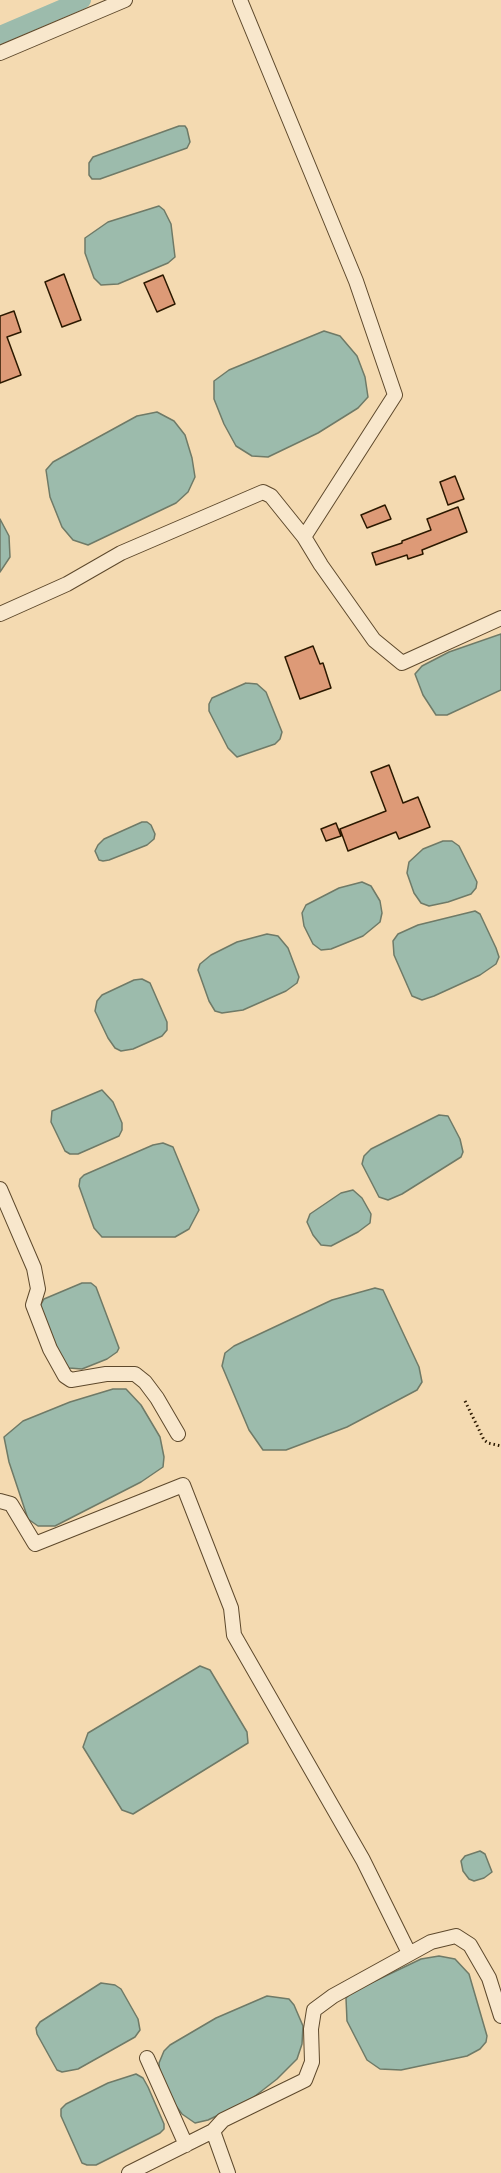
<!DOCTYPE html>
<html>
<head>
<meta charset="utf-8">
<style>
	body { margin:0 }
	canvas { display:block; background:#f4dab1 }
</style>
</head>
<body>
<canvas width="501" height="2173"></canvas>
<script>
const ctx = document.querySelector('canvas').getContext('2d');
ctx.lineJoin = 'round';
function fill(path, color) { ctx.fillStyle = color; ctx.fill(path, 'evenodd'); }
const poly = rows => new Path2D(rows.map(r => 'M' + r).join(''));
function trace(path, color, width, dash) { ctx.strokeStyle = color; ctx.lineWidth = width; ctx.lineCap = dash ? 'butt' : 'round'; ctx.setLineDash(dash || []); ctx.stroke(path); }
const water = poly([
	[179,126,185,126,187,129,190,142,187,148,100,179,92,179,89,175,89,163,93,157,179,126],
	[159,206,164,210,171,224,175,257,168,263,118,284,101,285,94,278,85,253,85,238,108,222,159,206],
	[324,331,340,336,357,356,365,377,368,397,358,408,318,433,268,457,252,456,236,446,224,424,214,399,214,381,229,370,324,331],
	[157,412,174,421,185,435,192,458,195,477,188,492,176,503,88,545,73,540,62,527,50,497,46,470,53,462,137,416,157,412],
	[0,519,9,536,10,557,0,572,0,519],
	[501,634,501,690,447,715,436,715,423,695,415,674,422,666,449,652,501,634],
	[246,683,257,684,266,692,282,732,280,739,275,744,237,757,228,748,209,711,209,704,212,698,246,683],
	[142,822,147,822,151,825,155,834,154,839,147,845,109,860,103,861,99,860,95,851,98,845,104,839,142,822],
	[443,841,452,841,459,846,477,882,476,888,471,894,448,902,429,906,421,903,414,893,407,873,409,862,423,849,443,841],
	[362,882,371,886,380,901,382,913,380,922,363,936,331,949,321,950,313,944,304,926,302,913,306,905,339,888,362,882],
	[475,911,480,914,496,948,499,957,496,964,480,975,434,996,422,1000,412,996,394,955,393,941,398,934,418,925,475,911],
	[267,934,278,936,288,948,299,977,297,983,286,991,243,1010,222,1013,215,1011,209,1001,198,970,200,964,211,955,237,942,267,934],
	[142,979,150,983,167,1022,167,1030,162,1036,133,1049,121,1051,115,1048,108,1038,95,1011,97,1001,102,995,134,980,142,979],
	[102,1090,113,1102,122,1123,122,1130,119,1136,78,1154,70,1154,65,1151,51,1122,52,1111,102,1090],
	[439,1115,448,1116,460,1139,463,1152,461,1157,402,1194,388,1200,379,1197,362,1164,364,1156,371,1149,439,1115],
	[163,1143,173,1147,199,1210,189,1229,175,1237,102,1237,94,1228,79,1186,80,1179,84,1175,153,1145,163,1143],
	[353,1190,362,1198,371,1214,370,1223,358,1232,331,1246,321,1245,313,1235,307,1222,310,1214,341,1193,353,1190],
	[82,1283,91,1283,96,1287,119,1348,117,1352,107,1359,82,1369,69,1368,63,1365,40,1306,44,1299,82,1283],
	[375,1288,383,1290,419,1367,422,1382,417,1390,347,1427,286,1450,263,1450,249,1430,222,1366,225,1353,234,1346,332,1300,375,1288],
	[113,1389,126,1389,141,1405,160,1437,164,1457,163,1467,141,1482,55,1526,38,1526,28,1519,9,1462,4,1437,23,1421,70,1402,113,1389],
	[200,1666,210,1670,247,1732,248,1743,133,1814,122,1810,83,1747,88,1733,200,1666],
	[480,1851,485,1854,492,1872,484,1878,474,1881,469,1879,463,1871,461,1861,465,1856,480,1851],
	[439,1956,455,1959,469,1974,487,2036,486,2042,480,2049,467,2056,401,2070,380,2069,367,2060,347,2021,346,1998,352,1992,421,1959,439,1956],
	[101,1983,115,1985,121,1989,138,2019,140,2030,135,2037,78,2069,62,2072,57,2070,37,2034,36,2028,40,2022,101,1983],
	[267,1996,289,1999,294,2005,303,2026,302,2044,297,2059,277,2079,250,2100,208,2120,195,2123,182,2114,165,2091,160,2077,159,2063,164,2051,170,2045,216,2018,267,1996],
	[136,2074,143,2078,148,2087,164,2124,164,2129,160,2133,96,2165,87,2165,82,2163,61,2116,61,2109,66,2104,108,2083,136,2074]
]);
fill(water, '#9cbbac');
trace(water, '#6f7a67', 1.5);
trace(poly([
	[0,35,82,0]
]), '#9cbbac', 18);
const building = poly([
	[64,274,81,320,62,327,45,282,64,274],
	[163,275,175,304,157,312,144,283,163,275],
	[14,311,21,332,7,337,21,375,0,383,0,316,14,311],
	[455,476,464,499,448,505,440,482,455,476],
	[385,505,391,519,367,528,361,515,385,505],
	[458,507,467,532,422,550,423,554,408,559,407,555,376,565,372,553,402,543,402,541,431,530,427,519,458,507],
	[313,646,320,664,323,663,331,688,300,699,285,657,313,646],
	[389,765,403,803,418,797,430,827,399,839,396,832,348,851,340,829,386,811,371,772,389,765],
	[336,823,341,836,326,841,321,829,336,823]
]);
fill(building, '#dd9a77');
trace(building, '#2c1900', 1.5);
const street = poly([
	[240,0,356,281,395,395,304,537],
	[0,53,125,0],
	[0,614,67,584,121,553,263,492,271,496,304,537,321,565,374,640,402,663,501,618],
	[0,1189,34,1268,38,1289,33,1305,50,1349,65,1376,71,1380,106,1374,135,1374,145,1382,157,1398,178,1434],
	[0,1501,11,1504,35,1544,183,1485,231,1608,234,1635,363,1860,409,1953],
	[147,2058,186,2145],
	[129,2173,213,2131],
	[228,2173,213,2131,223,2120,305,2080,312,2062,311,2029,314,2010,333,1996,431,1942,456,1936,470,1945,489,1978,501,2016]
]);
trace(street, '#5e492c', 16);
trace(poly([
	[465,1401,484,1440,488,1443,501,1446]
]), '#2c1900', 3, [1.5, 3]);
trace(street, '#f8e7cc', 14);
</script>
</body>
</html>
